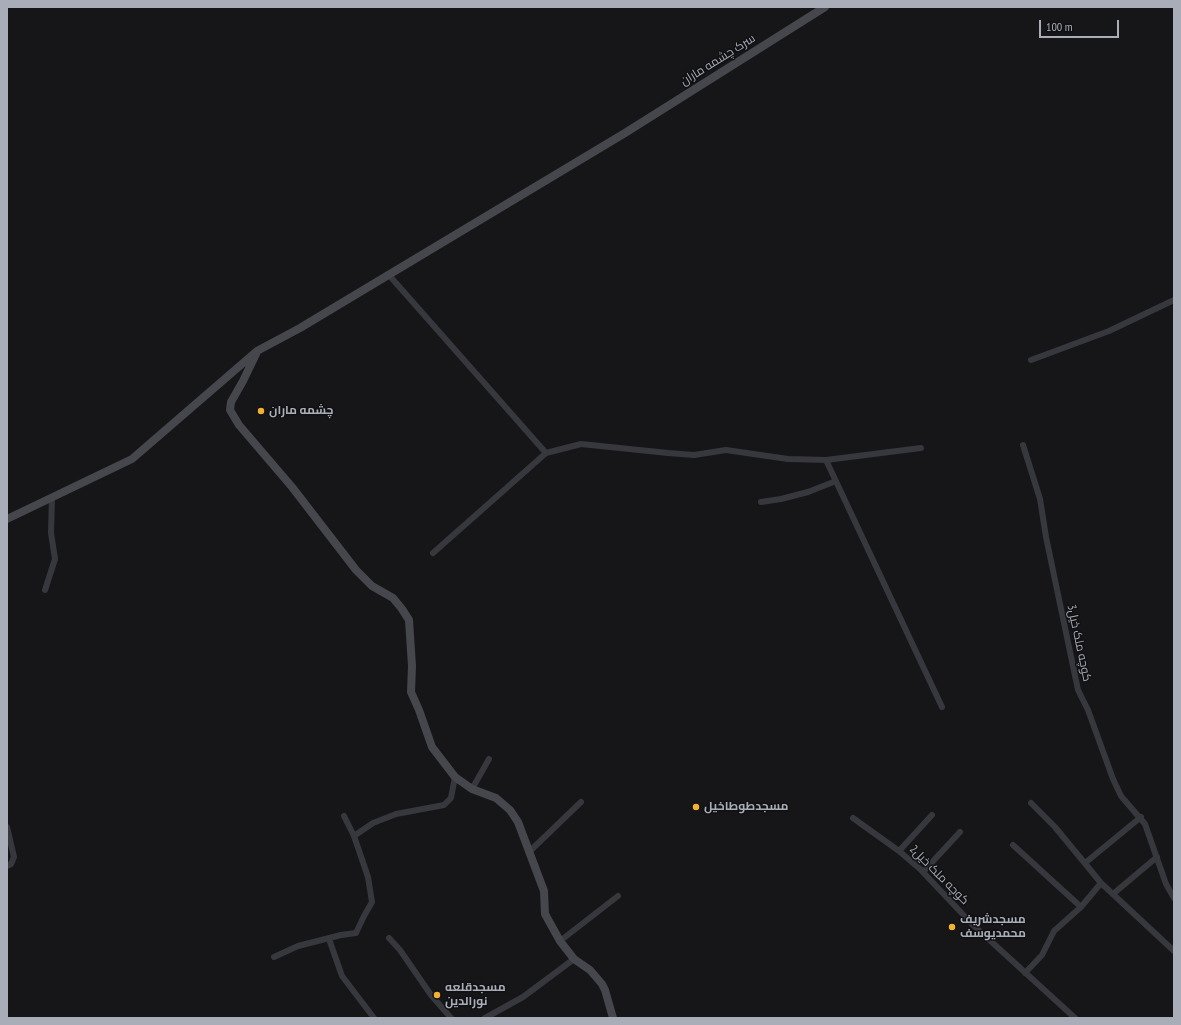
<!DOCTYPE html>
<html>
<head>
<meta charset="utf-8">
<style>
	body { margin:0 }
	#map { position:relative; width:1181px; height:1025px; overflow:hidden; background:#161618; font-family:"PT Sans Narrow",sans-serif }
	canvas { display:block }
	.frame { position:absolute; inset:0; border:8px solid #a8adb8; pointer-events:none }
	.scale { position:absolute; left:1039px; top:20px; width:80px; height:18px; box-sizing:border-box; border:2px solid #a8adb8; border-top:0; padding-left:5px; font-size:12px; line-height:14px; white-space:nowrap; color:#a8adb8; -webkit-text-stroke:3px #111113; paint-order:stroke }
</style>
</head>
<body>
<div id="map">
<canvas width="1181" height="1025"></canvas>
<div class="frame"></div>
<div class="scale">100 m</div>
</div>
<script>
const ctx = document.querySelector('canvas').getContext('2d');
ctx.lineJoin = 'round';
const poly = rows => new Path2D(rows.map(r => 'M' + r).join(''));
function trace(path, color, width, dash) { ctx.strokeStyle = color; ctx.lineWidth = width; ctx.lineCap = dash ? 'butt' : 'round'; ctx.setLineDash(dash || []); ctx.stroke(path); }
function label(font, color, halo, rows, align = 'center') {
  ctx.font = font + ' "PT Sans Narrow",Cairo,sans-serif'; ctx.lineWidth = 3; ctx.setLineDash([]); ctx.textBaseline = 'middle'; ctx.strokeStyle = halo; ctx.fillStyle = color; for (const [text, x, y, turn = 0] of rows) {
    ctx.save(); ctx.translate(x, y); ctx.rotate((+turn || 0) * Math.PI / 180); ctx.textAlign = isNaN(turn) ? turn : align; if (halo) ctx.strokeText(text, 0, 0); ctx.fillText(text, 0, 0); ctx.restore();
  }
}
trace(poly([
	[388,274,546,453],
	[1031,360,1109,331,1174,300],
	[1023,445,1040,499,1046,537,1078,690,1088,710,1113,779,1121,796,1145,824,1166,884,1174,898],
	[826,460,942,707],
	[761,502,781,499,808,492,836,481],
	[433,553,546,453,581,444,668,453,694,455,726,450,788,459,826,460,921,448],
	[45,590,55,559,51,533,52,497],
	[472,789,489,759],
	[1031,803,1055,827,1101,883,1174,951],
	[853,818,899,851,920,869,972,924,1075,1018],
	[7,827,14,857,11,864,7,866],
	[354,836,373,823,396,814,444,805,451,798,455,777],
	[1013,845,1081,907],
	[899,851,932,815],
	[529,852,581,802],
	[1085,863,1141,817],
	[923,872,960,832],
	[1113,894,1157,857],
	[389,938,400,950,431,995,451,1018],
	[329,939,342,976,374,1018],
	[560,941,618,896],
	[274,957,298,946,341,935,356,933,364,916,372,902,368,877,354,836,344,816],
	[1025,973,1042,955,1054,931,1081,907,1101,883],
	[485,1018,523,997,574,959]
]), '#37383d', 6);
trace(poly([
	[256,354,243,381,231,402,230,410,239,425,292,487,356,570,372,586,393,598,402,609,409,620,412,666,411,692,419,710,432,747,455,777,472,789,496,798,510,810,518,822,544,891,545,914,560,941,574,959,590,970,602,984,605,990,613,1018],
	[7,519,132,459,257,351,300,328,625,133,825,7]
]), '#45474d', 8);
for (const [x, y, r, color] of [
	[261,411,4,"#f2b134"],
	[696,807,4,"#f2b134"],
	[952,927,4,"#f2b134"],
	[437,995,4,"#f2b134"]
]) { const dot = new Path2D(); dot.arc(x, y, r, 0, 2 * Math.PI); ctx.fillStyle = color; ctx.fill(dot); trace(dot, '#111113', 1.5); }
label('12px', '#a8adb8', '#111113', [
	["سرک چشمه ماران",718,60,-32],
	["کوچه ملک خیل3",1079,643,78],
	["کوچه ملک خیل2",939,875,45]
]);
label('bold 12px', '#a8adb8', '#111113', [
	["چشمه ماران",269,411],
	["مسجدطوطاخیل",704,807],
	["مسجدشریف",960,920],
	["محمدیوسف",960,934],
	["مسجدقلعه",445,988],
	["نورالدین",445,1002]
], 'left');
</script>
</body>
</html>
